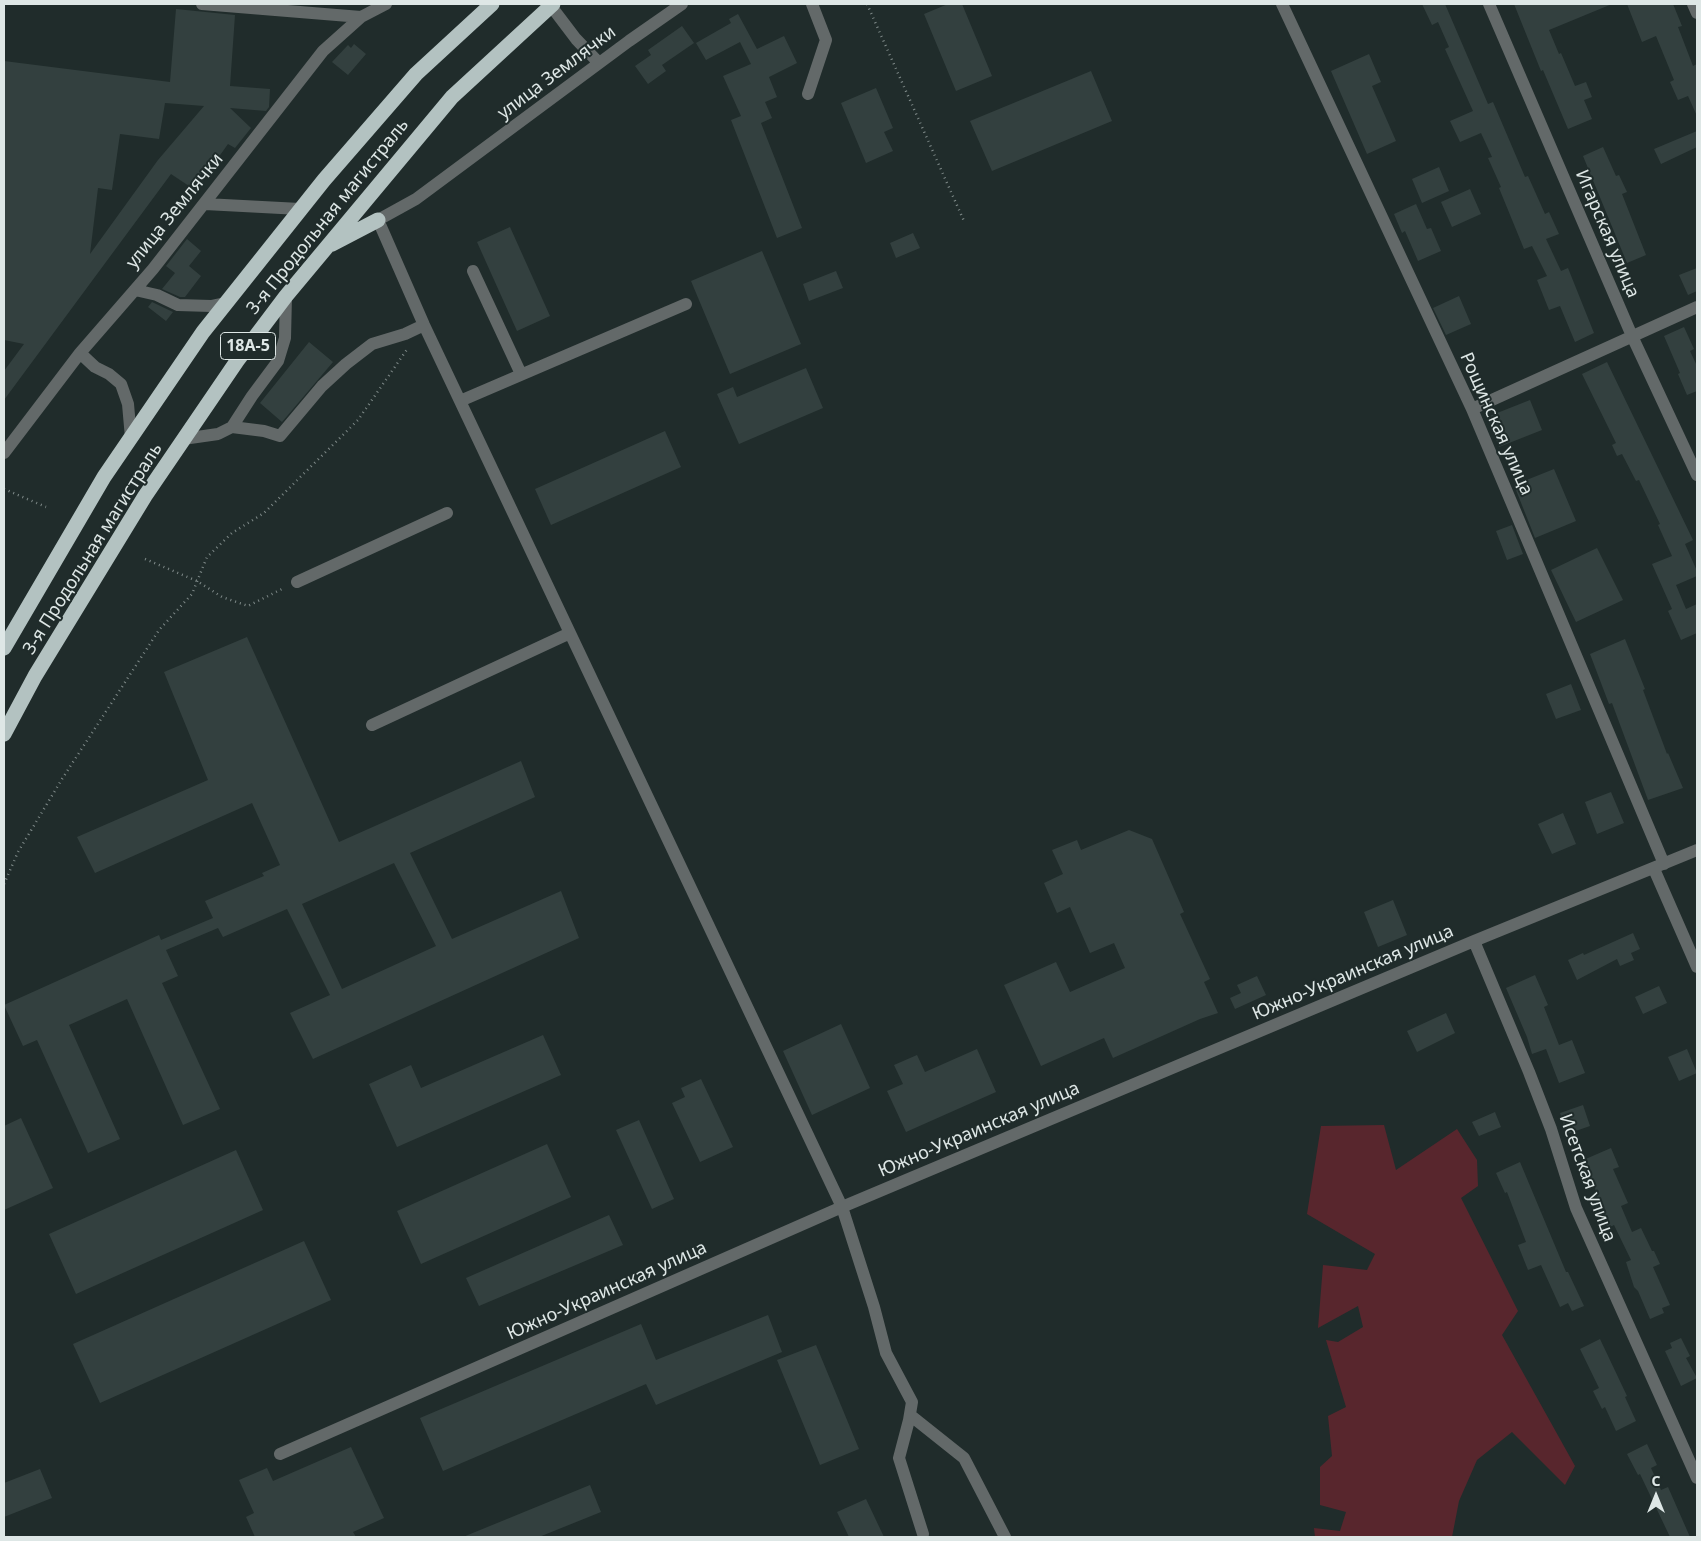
<!DOCTYPE html>
<html>
<head>
<meta charset="utf-8">
<style>
	body { margin:0 }
	#map { position:relative; width:1701px; height:1541px; overflow:hidden; background:#202c2b; font-family:"Noto Sans",sans-serif }
	canvas { display:block }
	.frame { position:absolute; inset:0; border:5px solid #dee7e6; pointer-events:none }
	.north { position:absolute; left:1631px; top:1471px; width:50px; height:50px; -webkit-text-stroke:4px #202c2b; paint-order:stroke; rotate:0deg; font-size:14px; font-weight:700; line-height:20px; text-align:center; color:#dee7e6 }
	.north::after { content:''; display:block; margin:auto; width:18px; height:22px; background:#dee7e6; clip-path:polygon(50% 0,100% 100%,50% 72%,0 100%) }
</style>
</head>
<body>
<div id="map">
<canvas width="1701" height="1541"></canvas>
<div class="frame"></div>
<div class="north">С</div>
</div>
<script>
const ctx = document.querySelector('canvas').getContext('2d');
ctx.lineJoin = 'round';
function fill(path, color) { ctx.fillStyle = color; ctx.fill(path, 'evenodd'); }
const poly = rows => new Path2D(rows.map(r => 'M' + r).join(''));
function trace(path, color, width, dash) { ctx.strokeStyle = color; ctx.lineWidth = width; ctx.lineCap = dash ? 'butt' : 'round'; ctx.setLineDash(dash || []); ctx.stroke(path); }
function label(font, color, halo, rows, align = 'center') {
  ctx.font = font + ' "Noto Sans",sans-serif'; ctx.lineWidth = 4; ctx.setLineDash([]); ctx.textBaseline = 'middle'; ctx.strokeStyle = halo; ctx.fillStyle = color; for (const [text, x, y, turn = 0] of rows) {
    ctx.save(); ctx.translate(x, y); ctx.rotate((+turn || 0) * Math.PI / 180); ctx.textAlign = isNaN(turn) ? turn : align; if (halo) ctx.strokeText(text, 0, 0); ctx.fillText(text, 0, 0); ctx.restore();
  }
}
fill(poly([
	[1384,1125,1396,1170,1457,1129,1477,1160,1478,1186,1461,1198,1518,1311,1502,1335,1575,1466,1565,1485,1512,1432,1477,1460,1459,1501,1452,1537,1315,1537,1314,1528,1340,1531,1346,1512,1320,1505,1320,1467,1332,1456,1328,1416,1346,1407,1326,1340,1338,1342,1363,1327,1358,1306,1318,1328,1323,1265,1367,1270,1375,1254,1307,1214,1321,1126]
]), '#58262d');
fill(poly([
	[948,4,962,4,992,76,956,91,924,14],
	[1422,4,1445,4,1488,104,1493,102,1525,177,1528,176,1545,214,1549,212,1559,234,1546,239,1561,271,1568,268,1594,333,1575,342,1560,306,1549,310,1537,280,1547,276,1532,246,1524,249,1499,188,1501,187,1488,158,1492,157,1481,133,1460,142,1450,121,1473,111,1445,49,1449,47,1438,22,1432,25],
	[1514,4,1612,4,1549,30,1559,54,1561,53,1575,86,1586,82,1592,97,1584,100,1592,119,1568,129,1543,70,1541,71],
	[1627,4,1673,4,1682,26,1678,27,1693,66,1697,64,1697,116,1688,96,1678,100,1670,82,1674,80,1656,36,1642,42],
	[176,9,235,15,230,86,270,89,269,107,266,111,230,108,251,128,235,148,228,144,218,158,214,155,192,188,171,174,4,400,4,371,24,344,4,340,4,61,170,82],
	[165,103,204,106,158,160,90,254,98,188,112,190,120,134,159,139],
	[738,14,757,49,784,36,797,63,769,77,777,97,765,102,772,118,761,123,802,228,777,238,731,120,741,116,723,76,751,64,740,42,706,60,696,43,731,23,729,19],
	[682,26,694,43,662,65,666,71,648,84,635,66,651,55,648,50],
	[354,44,366,54,348,75,332,62,348,45,351,48],
	[1369,54,1381,82,1372,86,1396,141,1367,154,1331,71],
	[1091,71,1112,121,992,171,970,121],
	[876,88,893,128,884,132,893,151,866,163,841,103],
	[1697,131,1697,147,1661,164,1654,149],
	[1603,147,1616,176,1619,175,1627,192,1622,194,1646,255,1627,263,1583,156],
	[1439,167,1449,191,1422,203,1412,179],
	[1470,189,1481,214,1452,227,1441,202],
	[1416,204,1427,229,1431,228,1441,251,1418,261,1405,231,1402,233,1394,214],
	[510,227,550,316,517,331,477,242],
	[913,233,920,248,896,258,890,243],
	[187,239,201,251,189,266,201,276,185,297,180,297,162,289,175,273,166,266],
	[762,251,801,344,730,374,691,281],
	[1697,268,1697,291,1688,295,1679,275],
	[836,271,843,288,809,301,803,284],
	[1459,296,1471,324,1446,335,1433,308],
	[152,302,173,312,166,321,148,307],
	[1684,327,1694,349,1690,351,1697,366,1697,391,1687,395,1678,374,1680,373,1664,336],
	[309,342,333,362,282,422,260,403],
	[1607,362,1693,540,1685,544,1697,571,1697,576,1676,585,1686,609,1697,604,1697,633,1681,640,1668,611,1672,609,1652,564,1672,556,1658,525,1660,524,1639,480,1636,481,1622,454,1617,456,1612,445,1616,443,1582,374],
	[806,368,823,408,739,444,717,394,733,387,737,397],
	[1530,400,1542,430,1499,447,1487,417],
	[665,431,681,467,551,525,535,489],
	[1554,469,1576,521,1535,538,1514,485],
	[1512,525,1523,554,1507,560,1496,531],
	[1597,548,1623,600,1576,622,1551,570],
	[247,637,339,842,521,761,535,797,410,853,452,939,561,891,579,938,313,1059,290,1013,330,995,287,909,223,937,218,928,166,950,178,976,162,983,220,1109,183,1125,127,999,69,1025,120,1139,88,1153,37,1040,23,1046,4,1005,159,935,161,940,213,918,205,901,264,876,262,873,280,865,252,803,95,873,77,837,208,780,164,672],
	[394,863,436,946,342,989,302,904],
	[1625,639,1645,689,1643,690,1667,754,1668,753,1683,788,1648,800,1612,703,1609,704,1590,654],
	[1571,684,1581,710,1556,719,1546,694],
	[1611,792,1624,823,1597,834,1585,802],
	[1563,813,1576,844,1552,854,1538,824],
	[1129,830,1152,839,1184,912,1180,914,1210,979,1204,982,1218,1013,1200,1019,1113,1058,1104,1038,1041,1066,1004,985,1056,962,1070,992,1125,968,1114,943,1090,953,1070,907,1057,913,1044,883,1063,874,1052,850,1077,840,1081,850],
	[1393,900,1407,935,1378,947,1364,912],
	[1633,933,1640,949,1631,953,1634,960,1620,966,1617,959,1577,980,1568,960,1583,953,1584,955],
	[1535,975,1548,1005,1544,1007,1559,1045,1572,1040,1585,1073,1559,1083,1546,1049,1532,1054,1527,1037,1506,988],
	[1257,976,1266,995,1235,1009,1230,998,1241,993,1237,985],
	[1659,986,1667,1003,1643,1014,1635,997],
	[1446,1013,1455,1033,1417,1052,1407,1031],
	[841,1024,870,1088,812,1115,783,1051],
	[543,1035,561,1075,397,1147,369,1084,411,1065,421,1088],
	[977,1049,996,1092,906,1132,887,1091,903,1084,894,1065,917,1055,925,1072],
	[1687,1049,1697,1073,1679,1081,1668,1057],
	[701,1079,733,1147,700,1162,672,1103,685,1097,681,1088],
	[1583,1105,1590,1126,1567,1134,1560,1113],
	[1495,1112,1501,1127,1479,1136,1472,1122],
	[21,1118,53,1188,4,1210,4,1126],
	[639,1120,674,1199,652,1209,616,1130],
	[547,1144,571,1197,421,1264,397,1211],
	[1611,1148,1619,1167,1613,1169,1628,1203,1621,1206,1632,1232,1641,1228,1652,1251,1654,1251,1660,1264,1653,1267,1670,1305,1662,1308,1664,1313,1650,1319,1638,1291,1634,1287,1626,1262,1631,1260,1614,1225,1608,1228,1601,1218,1593,1178,1589,1179,1581,1161],
	[236,1150,263,1210,76,1294,49,1234],
	[1520,1162,1566,1272,1568,1272,1584,1306,1572,1311,1568,1303,1560,1307,1541,1265,1528,1270,1518,1245,1526,1242,1507,1192,1505,1193,1496,1173],
	[609,1215,623,1245,479,1306,466,1278],
	[304,1241,331,1300,100,1403,73,1344],
	[768,1315,782,1352,656,1405,646,1384,443,1471,420,1418,641,1324,656,1360],
	[1681,1338,1690,1356,1686,1358,1697,1378,1681,1386,1665,1351,1672,1348,1670,1343],
	[1600,1339,1627,1396,1625,1397,1636,1421,1616,1431,1605,1407,1602,1409,1593,1391,1599,1388,1580,1349],
	[816,1345,859,1449,820,1465,777,1360],
	[1647,1444,1657,1465,1651,1468,1661,1490,1668,1487,1690,1537,1670,1537,1640,1474,1638,1475,1627,1454],
	[351,1447,384,1518,353,1532,356,1537,255,1537,246,1517,254,1513,239,1480,267,1468,273,1481],
	[40,1469,52,1498,4,1517,4,1483],
	[590,1485,601,1512,539,1537,463,1537],
	[866,1499,884,1537,849,1537,837,1512]
]), '#33403f');
trace(poly([
	[867,4,964,221],
	[4,489,46,507],
	[145,559,197,581,222,597,248,606,284,588],
	[4,884,18,852,62,779,159,630,192,594,207,557,232,533,264,513,358,420,408,348]
]), '#7f8a89', 2.5, [1, 4]);
trace(poly([
	[202,4,361,17],
	[682,4,629,41,416,199,378,220,424,325,842,1207,874,1307,886,1353,912,1402,909,1420,899,1458,923,1534],
	[1282,4,1472,409,1664,864],
	[1489,4,1632,336,1697,475],
	[1693,4,1697,13],
	[551,6,576,39,599,63],
	[808,94,826,40,812,4],
	[205,204,300,209],
	[473,271,521,374],
	[135,290,157,295,178,305,211,306,225,303],
	[80,353,95,367,109,374,121,384,128,404,131,438],
	[460,401,686,304],
	[1472,409,1697,307],
	[232,427,264,431,280,436,322,386,346,364,372,344,405,334,424,325],
	[183,439,218,434,232,427,252,396,278,361,285,338,286,296],
	[4,453,80,353,153,269,323,51,361,17,386,4],
	[297,582,447,513],
	[372,725,570,633],
	[1654,869,1697,967],
	[1474,941,1529,1072,1551,1129,1576,1208,1697,1478],
	[910,1415,964,1458,1005,1537],
	[280,1454,842,1207,1474,941,1697,850]
]), '#636969', 12);
trace(poly([
	[332,244,378,220],
	[4,648,104,477,203,332,324,180,416,74,492,4],
	[4,734,35,676,145,496,237,361,286,296,452,97,553,4]
]), '#b3c2c1', 15);
for (const [x, y, w] of [
	[248,346,55]
]) { const box = new Path2D(); box.roundRect(x - w / 2, y - 13.5, w, 27, 4); ctx.fillStyle = '#202c2b'; ctx.fill(box); trace(box, '#dee7e6', 1); }
label('bold 16px', '#dee7e6', null, [
	["18А-5",248,346]
]);
label('18px', '#dee7e6', '#202c2b', [
	["улица Землячки",557,73,-37],
	["улица Землячки",175,211,-51],
	["3-я Продольная магистраль",328,217,-51],
	["Игарская улица",1607,234,67],
	["Рощинская улица",1496,424,66],
	["3-я Продольная магистраль",93,549,-58],
	["Южно-Украинская улица",1353,973,-23],
	["Южно-Украинская улица",979,1130,-23],
	["Исетская улица",1587,1178,70],
	["Южно-Украинская улица",607,1291,-24]
]);
</script>
</body>
</html>
